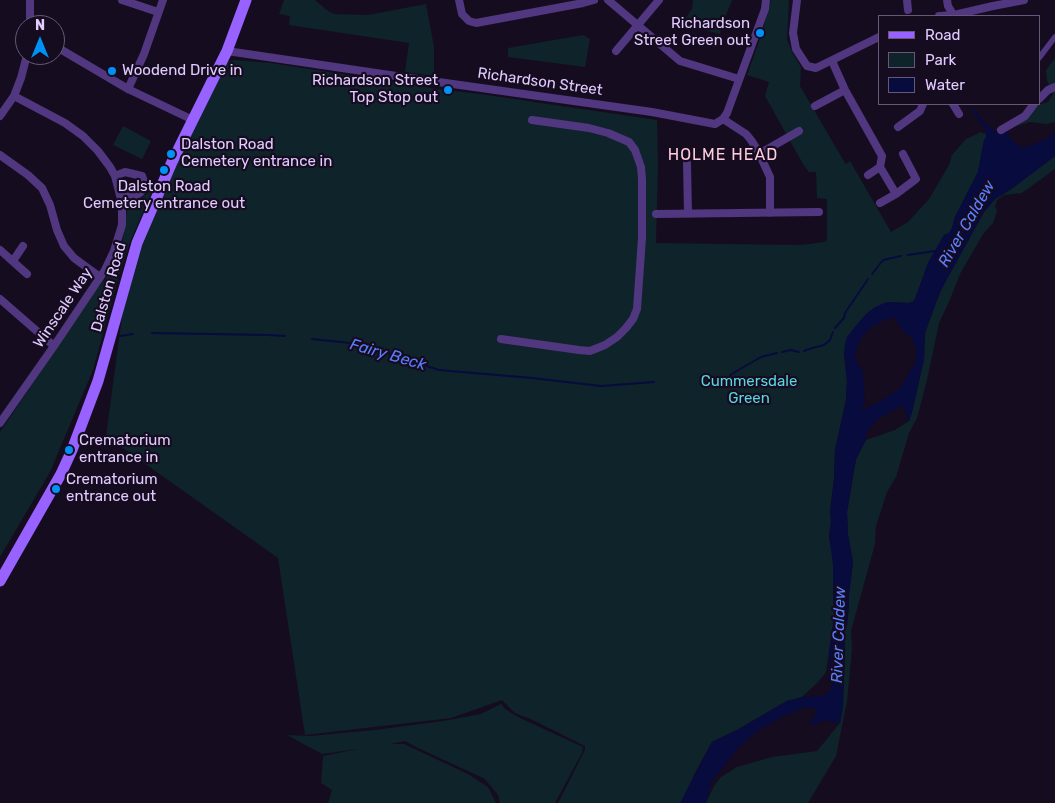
<!DOCTYPE html>
<html>
<head>
<meta charset="utf-8">
<style>
	body { margin:0 }
	#map { position:relative; width:1055px; height:803px; overflow:hidden; background:#160c20; font-family:Rubik,sans-serif }
	canvas { display:block }
	.legend { position:absolute; left:878px; top:15px; width:162px; height:90px; box-sizing:border-box; background:#160c20; border:1px solid #675879; margin:0; padding:6px 9px; list-style:none; font-size:15px; color:#e1cbff }
	.legend li { display:flex; align-items:center; gap:10px; height:25px }
	.legend b { width:25px; border:1px solid #675879 }
	.north { position:absolute; left:15px; top:15px; width:50px; height:50px; box-sizing:border-box; background:#160c20; border:1px solid #675879; border-radius:50%; rotate:0deg; font-size:14px; font-weight:700; line-height:20px; text-align:center; color:#e1cbff }
	.north::after { content:''; display:block; margin:auto; width:18px; height:22px; background:#0091f6; clip-path:polygon(50% 0,100% 100%,50% 72%,0 100%) }
</style>
</head>
<body>
<div id="map">
<canvas width="1055" height="803"></canvas>
<ul class="legend">
<li><b style="height:6px;background:#9762ff"></b>Road</li>
<li><b style="height:14px;background:#0f232a"></b>Park</li>
<li><b style="height:14px;background:#080b3d"></b>Water</li>
</ul>
<div class="north">N</div>
</div>
<script>
const ctx = document.querySelector('canvas').getContext('2d');
ctx.lineJoin = 'round';
function fill(path, color) { ctx.fillStyle = color; ctx.fill(path, 'evenodd'); }
const poly = rows => new Path2D(rows.map(r => 'M' + r).join(''));
function trace(path, color, width, dash) { ctx.strokeStyle = color; ctx.lineWidth = width; ctx.lineCap = dash ? 'butt' : 'round'; ctx.setLineDash(dash || []); ctx.stroke(path); }
function label(font, color, halo, rows, align = 'center') {
  ctx.font = font + ' Rubik,sans-serif'; ctx.lineWidth = 4.5; ctx.setLineDash([]); ctx.textBaseline = 'middle'; ctx.strokeStyle = halo; ctx.fillStyle = color; for (const [text, x, y, turn = 0] of rows) {
    ctx.save(); ctx.translate(x, y); ctx.rotate((+turn || 0) * Math.PI / 180); ctx.textAlign = isNaN(turn) ? turn : align; if (halo) ctx.strokeText(text, 0, 0); ctx.fillText(text, 0, 0); ctx.restore();
  }
}
fill(poly([
	[284,0,315,0,328,11,334,14,368,15,426,4,434,47,434,76,405,72,409,43,289,25,290,16,279,14],
	[693,0,732,0,721,28,720,34,701,29,683,22,692,9],
	[771,0,789,0,787,40,793,54,801,67,800,86,845,163,846,164,850,161,891,232,908,222,929,199,949,165,952,155,966,139,977,134,979,132,987,134,987,136,984,141,978,172,955,217,952,228,949,233,944,235,928,263,915,299,913,302,908,303,887,302,844,353,847,381,846,400,835,450,834,479,830,512,831,522,829,535,834,565,835,611,826,672,819,681,802,697,787,701,737,730,712,742,696,771,681,803,558,803,585,750,585,746,533,720,515,713,502,700,451,718,305,735,278,558,106,436,127,280,137,244,225,63,233,60,271,63,444,90,480,94,657,120,658,163,656,243,801,245,824,242,827,240,827,199,817,198,816,172,809,172,803,164,765,96,769,82,747,75,762,33],
	[583,35,590,39,585,67,508,57,508,48],
	[1055,58,1055,122,1047,124,1029,122,1017,126,1015,124,1030,116,1033,106,1048,102,1053,94,1047,81,1046,70],
	[123,126,151,141,142,159,113,145],
	[1055,156,1055,169,1022,193,1004,195,997,200,995,206,997,211,993,223,983,234,960,274,949,302,939,323,927,380,917,418,909,433,896,477,887,492,876,526,875,544,851,631,852,649,847,701,836,756,808,803,706,803,714,786,721,777,737,767,772,757,817,751,840,723,843,707,845,644,844,627,847,625,849,606,849,594,853,562,848,535,847,512,856,459,866,440,895,430,909,421,912,412,924,359,925,333,935,305,945,281,984,212,995,199,1010,190],
	[153,189,130,242,118,279,93,370,50,472,0,557,0,432,97,289,110,273,122,244,127,209],
	[501,704,505,709,518,717,583,747,582,753,555,803,500,803,498,795,485,779,418,748,405,741,390,744,404,744,468,774,488,787,496,803,328,803,332,790,321,783,323,756,358,749,322,754,287,735,310,736,375,730,443,721,481,714]
]), '#0f232a');
fill(poly([
	[973,108,978,113,983,122,992,128,998,135,1007,130,1009,136,1012,141,1024,148,1044,140,1055,133,1055,156,1010,190,995,199,984,212,940,292,925,333,924,359,912,412,909,421,903,405,878,419,866,433,866,440,856,459,847,512,848,535,853,562,849,594,849,606,847,625,842,630,841,638,845,644,843,707,840,723,824,720,815,724,809,725,811,720,816,715,815,708,803,708,782,717,759,730,739,747,712,781,706,803,680,803,712,742,737,730,787,701,802,697,823,696,830,691,833,682,829,652,835,611,833,603,833,565,829,535,831,522,830,512,834,479,835,450,846,400,847,381,844,353,845,344,847,337,858,323,866,314,875,307,887,302,908,303,913,302,915,299,928,263,944,235,949,233,952,228,955,217,978,172,984,140,987,136,986,128,971,110],
	[891,318,895,318,902,330,906,334,911,336,916,349,916,362,900,388,881,401,869,406,862,412,861,411,864,405,865,402,863,373,861,368,856,362,855,355,858,344,862,337,870,328,884,320]
]), '#080b3d');
trace(poly([
	[979,119,981,123,986,128,987,136],
	[908,255,935,251],
	[872,274,883,260,901,256],
	[835,328,844,318,845,313,868,279],
	[152,333,268,335,285,336],
	[120,336,133,334],
	[312,339,360,344,439,370,532,378,601,386,654,382],
	[804,351,812,348,824,345,830,340,833,332],
	[782,352,791,350,799,352],
	[730,375,761,357,777,353]
]), '#080b3d', 2);
trace(poly([
	[1039,58,1055,37]
]), '#503780', 5.5);
trace(poly([
	[122,0,158,12],
	[459,0,462,14,469,21,476,23,583,3,594,0],
	[608,0,680,61,739,79],
	[797,0,793,33,796,49,807,66,816,68,879,37],
	[907,0,908,10],
	[947,0,948,6,954,16],
	[939,16,954,15,993,6,1024,0],
	[30,25,30,0],
	[55,46,128,89,193,120],
	[227,51,403,77,652,112,715,124,723,119,727,113,765,9,766,0],
	[616,51,659,0],
	[832,61,845,90,882,156,880,167,868,175],
	[128,89,144,54,163,0],
	[1039,99,1048,90,1055,87],
	[953,104,959,114],
	[815,106,845,90],
	[0,116,14,96,21,78,27,55],
	[723,119,746,134,751,140,758,151,770,177,770,213],
	[898,127,920,111,923,104],
	[1001,130,1025,116,1034,104],
	[759,154,799,131],
	[0,155,28,175,42,188,50,205,57,230,64,246,74,258,100,277],
	[687,163,688,214],
	[880,167,896,194],
	[115,176,125,172,142,176,145,184,141,192,137,195,121,198],
	[880,203,896,194,916,179,903,154],
	[656,214,819,212],
	[0,250,27,274],
	[13,261,23,246],
	[0,299,54,346],
	[501,339,579,350,590,351,605,345,617,337,626,328,633,319,637,309,642,238,642,179,641,167,635,150,629,142,608,133,589,128,532,120],
	[0,423,54,346,105,270,114,251,122,225,122,203,115,176,110,167,98,151,83,136,65,123,14,96]
]), '#503780', 8);
trace(poly([
	[0,581,61,474,72,450,98,381,137,243,172,162,227,51,246,0]
]), '#9762ff', 11);
for (const [x, y, r, color] of [
	[760,33,5,"#0091f6"],
	[112,71,5,"#0091f6"],
	[448,90,5,"#0091f6"],
	[171,154,5,"#0091f6"],
	[164,170,5,"#0091f6"],
	[69,450,5,"#0091f6"],
	[56,489,5,"#0091f6"]
]) { const dot = new Path2D(); dot.arc(x, y, r, 0, 2 * Math.PI); ctx.fillStyle = color; ctx.fill(dot); trace(dot, '#160c20', 2); }
label('15px', '#e1cbff', '#160c20', [
	["Richardson",750,24,"right"],
	["Street Green out",750,41,"right"],
	["Woodend Drive in",122,71],
	["Richardson Street",438,81,"right"],
	["Top Stop out",438,98,"right"],
	["Dalston Road",181,145],
	["Cemetery entrance in",181,162],
	["Dalston Road",164,187,"center"],
	["Cemetery entrance out",164,204,"center"],
	["Crematorium",79,441],
	["entrance in",79,458],
	["Crematorium",66,480],
	["entrance out",66,497]
], 'left');
label('15px', '#e1cbff', '#160c20', [
	["Richardson Street",540,82,8],
	["Dalston Road",109,287,-74],
	["Winscale Way",63,308,-56]
]);
label('15px', '#57d7e0', '#160c20', [
	["Cummersdale",749,382],
	["Green",749,399]
]);
ctx.letterSpacing = '1px';
label('16px', '#ffcddd', '#160c20', [
	["HOLME HEAD",723,155]
]);
ctx.letterSpacing = '0px';
label('italic 16px', '#597fff', '#160c20', [
	["River Caldew",967,224,-60],
	["Fairy Beck",388,355,16],
	["River Caldew",839,635,-88]
]);
</script>
</body>
</html>
